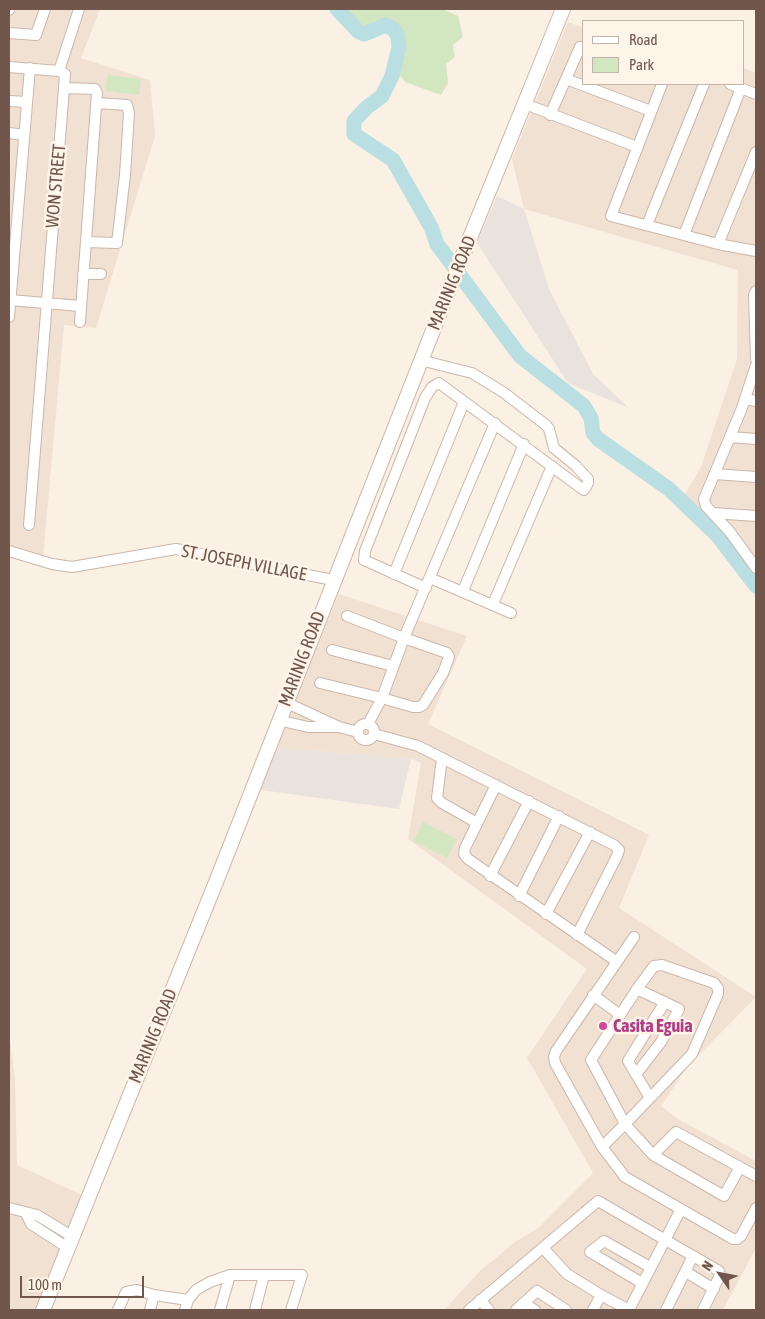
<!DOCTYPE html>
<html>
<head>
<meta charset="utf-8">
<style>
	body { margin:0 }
	#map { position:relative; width:765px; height:1319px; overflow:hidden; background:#faf0e3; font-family:"Asap Condensed",sans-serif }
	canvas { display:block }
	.frame { position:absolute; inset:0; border:10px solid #70564b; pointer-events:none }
	.legend { position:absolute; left:582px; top:20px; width:162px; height:65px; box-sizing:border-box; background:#fef4e8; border:1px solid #c5b5a9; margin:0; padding:6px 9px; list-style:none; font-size:15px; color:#70564b }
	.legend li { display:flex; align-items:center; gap:10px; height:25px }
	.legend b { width:25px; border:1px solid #c5b5a9 }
	.north { position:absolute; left:695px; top:1249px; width:50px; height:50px; -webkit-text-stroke:4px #fef4e8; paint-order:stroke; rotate:303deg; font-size:14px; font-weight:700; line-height:20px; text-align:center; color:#70564b }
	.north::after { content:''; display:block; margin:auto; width:18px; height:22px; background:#70564b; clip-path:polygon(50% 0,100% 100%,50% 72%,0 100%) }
	.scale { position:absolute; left:20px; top:1276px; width:124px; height:22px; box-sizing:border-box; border:2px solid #70564b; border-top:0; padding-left:6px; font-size:15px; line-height:18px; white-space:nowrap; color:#70564b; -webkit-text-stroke:4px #fef4e8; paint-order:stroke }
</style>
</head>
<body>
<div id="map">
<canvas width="765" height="1319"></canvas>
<div class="frame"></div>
<ul class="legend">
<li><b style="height:6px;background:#fff"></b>Road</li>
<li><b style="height:14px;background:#d3e6c2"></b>Park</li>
</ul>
<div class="north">N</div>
<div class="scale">100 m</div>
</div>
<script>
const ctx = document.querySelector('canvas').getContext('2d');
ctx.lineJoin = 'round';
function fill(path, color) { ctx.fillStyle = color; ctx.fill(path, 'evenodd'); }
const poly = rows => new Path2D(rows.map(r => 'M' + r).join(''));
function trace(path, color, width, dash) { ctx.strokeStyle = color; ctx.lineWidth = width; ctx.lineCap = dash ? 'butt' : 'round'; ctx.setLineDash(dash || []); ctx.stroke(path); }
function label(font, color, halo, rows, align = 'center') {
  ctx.font = font + ' "Asap Condensed",sans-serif'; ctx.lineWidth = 5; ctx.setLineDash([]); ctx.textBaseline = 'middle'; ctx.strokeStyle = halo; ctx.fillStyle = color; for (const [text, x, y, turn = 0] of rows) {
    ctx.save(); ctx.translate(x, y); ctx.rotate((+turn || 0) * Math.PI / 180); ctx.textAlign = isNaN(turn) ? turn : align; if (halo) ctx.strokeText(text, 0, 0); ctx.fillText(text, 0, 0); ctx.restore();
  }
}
fill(poly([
	[9,9,100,9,81,58,150,80,155,136,96,328,64,325,43,558,9,547,9,179,11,154,9,153],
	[568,22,584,28,584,84,744,84,744,68,756,73,756,582,744,564,684,496,701,467,737,359,738,270,524,209,512,159],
	[339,594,467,636,428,724,649,835,619,908,756,997,688,1066,661,1106,678,1119,756,1161,756,1248,723,1310,444,1310,480,1271,515,1242,538,1228,593,1173,527,1058,587,969,408,839,421,763,411,759,274,747],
	[9,1033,15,1080,17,1165,84,1196,37,1310,9,1310]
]), '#f1e1d2');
fill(poly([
	[497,196,524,209,549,289,593,374,629,408,568,383,477,243],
	[274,747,411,759,399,809,261,790]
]), '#eae2dd');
fill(poly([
	[347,9,442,9,458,16,463,37,453,45,455,57,446,64,448,83,441,95,405,82,399,74,405,46,396,25,385,19,361,28],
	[108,75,141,79,139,95,105,91],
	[423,822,457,839,447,858,413,841]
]), '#d3e6c2');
trace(poly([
	[337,9,358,31,364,34,386,25,393,29,398,36,399,47,392,76,382,96,366,108,354,121,354,134,393,160,431,227,437,244,520,356,584,406,591,418,593,433,598,439,669,489,717,535,756,586]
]), '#b9dfe2', 15);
const street = poly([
	[9,10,9,9],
	[9,33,36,35,45,9],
	[9,67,59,71],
	[59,71,79,9],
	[566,79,651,111],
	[662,84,611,216,718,244,756,251],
	[730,84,756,94],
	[64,88,95,89,97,93,80,322],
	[9,101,27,102],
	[525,104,637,147],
	[550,115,580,47,584,48],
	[9,133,24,135],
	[647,225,704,84],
	[684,235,741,88],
	[86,242,117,243,125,175,129,113,127,105,97,103],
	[718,244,756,152],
	[83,274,101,274],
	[756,291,754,295,756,359],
	[10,300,80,306],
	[9,317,30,68],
	[420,360,472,373,503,392,546,425,549,429,554,448,576,466,588,479,588,483,584,490,581,488,439,383,432,387,425,398,365,551,364,560,426,588],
	[756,365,742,408,704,499,706,506,730,532,756,568],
	[745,399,756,401],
	[730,437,756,439],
	[715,474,756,477],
	[712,513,756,516],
	[29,525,64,88,65,74,59,71],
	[9,551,52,564,72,567,176,549,333,580],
	[394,574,464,402],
	[430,578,511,613],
	[463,591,524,444],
	[493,604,552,466],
	[347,616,404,638,495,423],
	[332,650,393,666],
	[320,683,382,698,413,707,419,707,423,705,443,673,449,657,447,653,404,638,382,698,368,724],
	[285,702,339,727,358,732],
	[278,720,308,727,336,727],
	'358 732a8 8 0 1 1 16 0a8 8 0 1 1-16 0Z',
	[374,734,418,746,614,845,619,850,617,856,577,935],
	[442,758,437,798,442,803,477,823],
	[496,785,465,848,464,854,468,859,616,961],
	[490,876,529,801],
	[519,896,559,816],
	[546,914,590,832],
	[634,937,556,1051,554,1057,555,1063,602,1147,625,1177,733,1239,737,1239,741,1236,756,1208],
	[593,995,619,1014],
	[637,1073,661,1042,679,1009,637,989],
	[650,1098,628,1061,665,1002],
	[602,1147,625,1124,692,1054,718,994,718,988,714,983,662,965,654,966,637,989,591,1060,625,1124,653,1155,724,1196,740,1167],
	[653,1155,676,1132,756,1176],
	[9,1208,37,1215,73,1237],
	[26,1213,31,1224,68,1248],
	[543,1248,567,1274,601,1295],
	[686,1272,714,1289],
	[642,1283,590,1252,604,1241,650,1267],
	[480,1300,489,1310],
	[523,1303,535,1310],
	[118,1310,126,1292,137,1290,154,1295],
	[150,1310,154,1295,188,1300],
	[185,1310,188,1300,196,1290,210,1282,230,1275,302,1275,291,1310],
	[220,1310,230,1275],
	[255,1310,264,1275],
	[469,1310,598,1201,719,1271,720,1275,703,1310],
	[516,1310,537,1291,566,1310],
	[593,1310,601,1295,629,1310],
	[629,1310,681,1209],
	[666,1310,693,1256]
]);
const secondary = poly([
	[43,1310,218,877,452,282,563,9]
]);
trace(street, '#cab7aa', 12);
trace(secondary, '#cfb8ab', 16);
trace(street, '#fff', 10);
trace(secondary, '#fff', 14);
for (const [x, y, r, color] of [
	[603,1026,5,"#d1479c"]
]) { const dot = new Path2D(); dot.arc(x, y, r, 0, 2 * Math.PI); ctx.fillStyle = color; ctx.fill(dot); trace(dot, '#fef4e8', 2); }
label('18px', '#70564b', '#fef4e8', [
	["WON STREET",56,186,-85],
	["MARINIG ROAD",452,283,-68],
	["ST. JOSEPH VILLAGE",244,563,11],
	["MARINIG ROAD",302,659,-69],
	["MARINIG ROAD",153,1036,-68]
]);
label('bold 18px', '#b23c85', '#fef4e8', [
	["Casita Eguia",613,1026]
], 'left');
</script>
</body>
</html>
